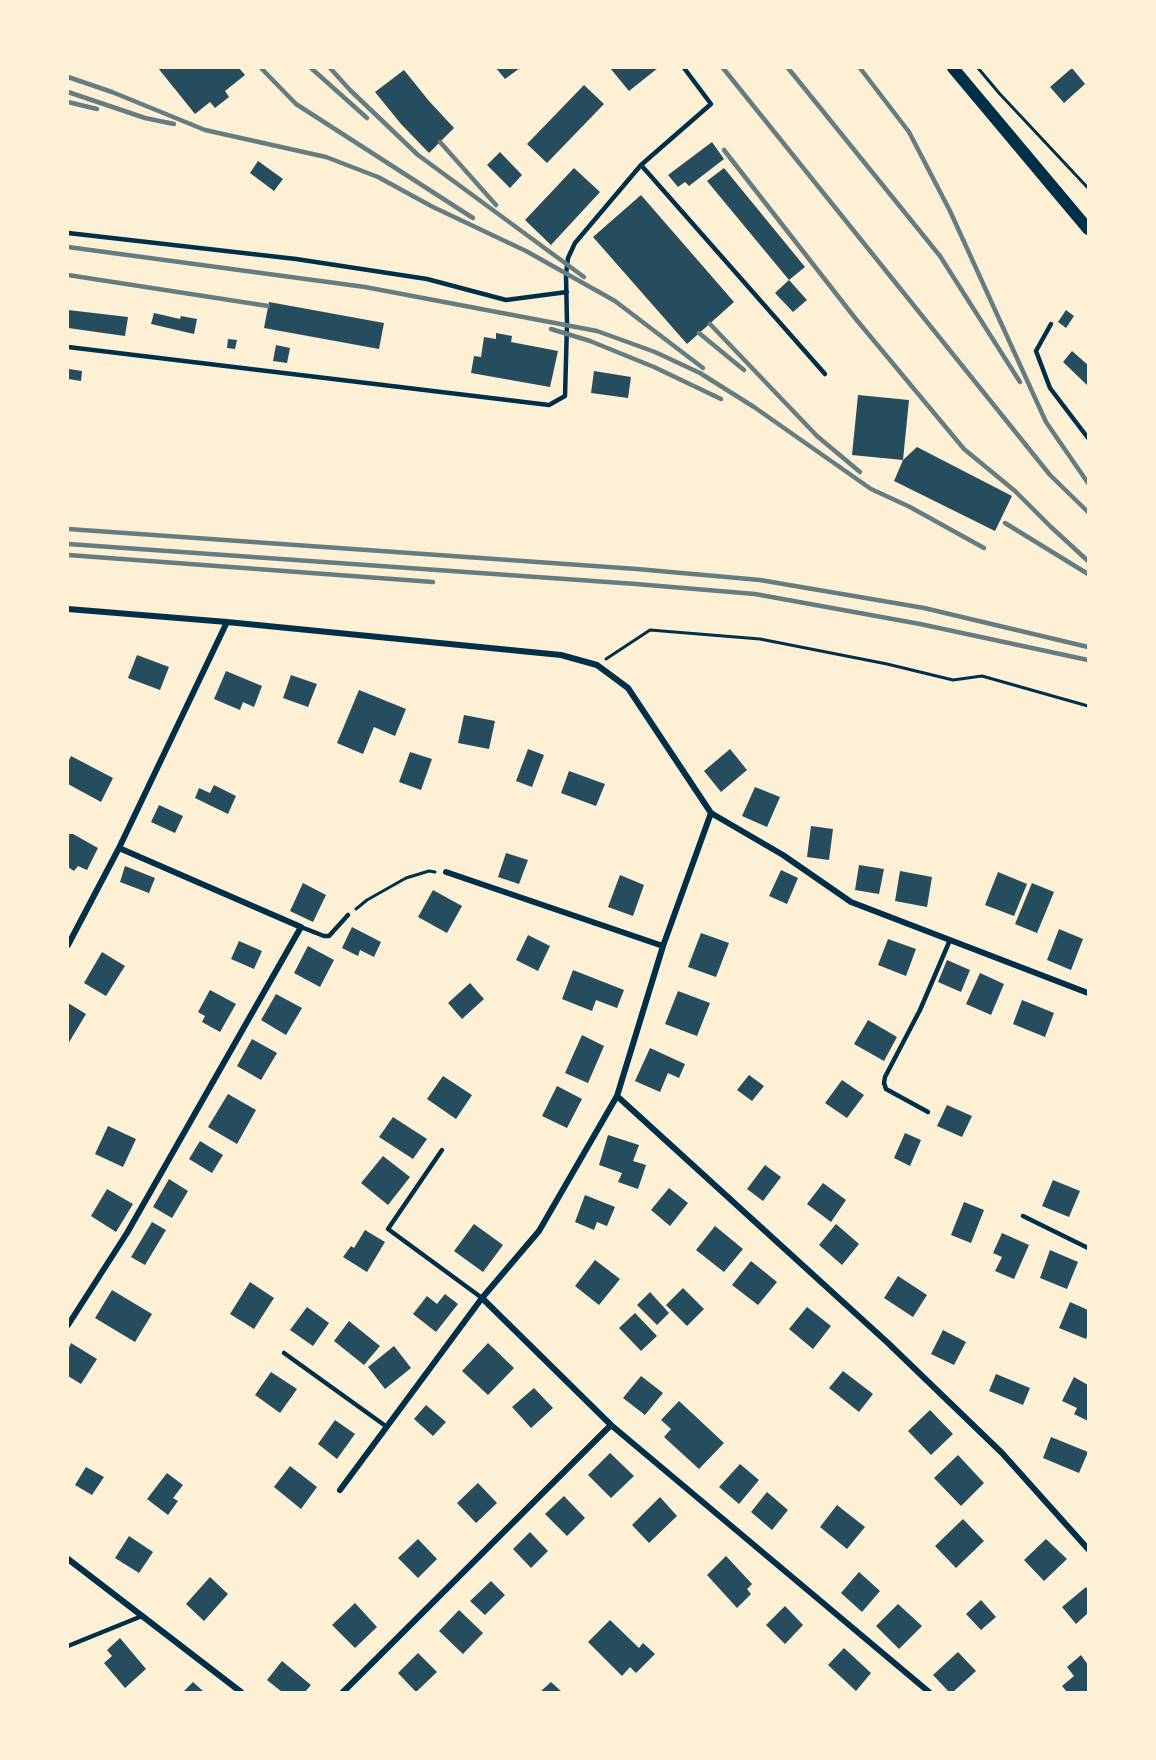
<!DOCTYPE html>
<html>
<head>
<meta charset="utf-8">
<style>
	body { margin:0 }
	#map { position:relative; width:1156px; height:1760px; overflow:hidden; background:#fdf0d5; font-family:"Open Sans",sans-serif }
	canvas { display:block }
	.frame { position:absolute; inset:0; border:69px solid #fdf0d5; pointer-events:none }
</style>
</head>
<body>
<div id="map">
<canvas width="1156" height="1760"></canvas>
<div class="frame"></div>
</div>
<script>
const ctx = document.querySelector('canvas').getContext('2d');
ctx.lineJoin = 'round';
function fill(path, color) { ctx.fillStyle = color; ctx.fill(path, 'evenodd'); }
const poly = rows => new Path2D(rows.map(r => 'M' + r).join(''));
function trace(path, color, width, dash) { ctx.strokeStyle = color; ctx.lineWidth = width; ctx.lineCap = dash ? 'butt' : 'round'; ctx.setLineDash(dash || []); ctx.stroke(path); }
fill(poly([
	[158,68,239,68,245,75,225,91,229,97,215,108,210,102,195,114],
	[496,68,520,68,505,79],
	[610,68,658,68,629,91],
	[1072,68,1085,84,1064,103,1050,87],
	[404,70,429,101,454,128,429,153,401,124,375,92],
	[584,85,604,104,547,163,527,144],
	[712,142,724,159,689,186,685,182,678,187,668,175],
	[500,152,522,175,510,188,487,165],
	[258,161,283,179,274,191,250,173],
	[574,168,600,192,551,245,525,220],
	[724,168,805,267,789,280,707,181],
	[641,195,734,302,687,344,593,237],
	[789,280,807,300,793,312,775,293],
	[269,302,384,323,379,349,264,328],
	[68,310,128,317,125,336,68,328],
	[1066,310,1074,316,1066,328,1058,322],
	[154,313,180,319,181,316,197,319,194,334,151,324],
	[496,333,512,336,511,342,558,351,550,387,471,373,474,356,481,357,484,337,496,339],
	[228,339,237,340,235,349,227,348],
	[276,345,290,348,287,363,273,361],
	[1072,351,1088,365,1088,386,1063,362],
	[69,369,82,371,81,381,68,379],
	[594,371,631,377,628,398,591,393],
	[858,395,909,400,903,460,917,447,1012,496,995,531,894,481,903,460,852,455],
	[137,655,169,667,160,690,128,678],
	[226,671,262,686,254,707,243,702,240,710,214,699],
	[291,675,317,684,308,707,283,698],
	[359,690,406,709,395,736,374,727,363,754,337,743],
	[464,715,495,721,489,749,458,743],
	[528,749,544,755,532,787,516,781],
	[730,749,747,770,721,792,704,771],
	[410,752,432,759,421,790,399,782],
	[71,756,113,778,101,802,68,784,68,762],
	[569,771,605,784,596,806,561,793],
	[214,785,236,796,228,814,195,798,199,788,210,793],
	[755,787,780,797,767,827,742,816],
	[159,805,183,816,175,833,151,822],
	[811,826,833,829,829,860,807,857],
	[68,834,73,834,98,848,87,870,78,866,74,871,68,867],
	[506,853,528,860,519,884,498,877],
	[859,865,884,869,879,894,855,890],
	[125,866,155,878,149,893,120,882],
	[781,870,798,878,787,904,769,896],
	[900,871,932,877,927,907,895,901],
	[998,872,1027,884,1014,916,985,905],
	[620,875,644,885,633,916,608,907],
	[303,883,326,895,313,922,290,911],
	[1032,883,1054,892,1037,933,1015,924],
	[433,890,462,906,447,933,418,917],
	[352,927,381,942,374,957,360,950,358,956,342,948],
	[1059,929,1083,939,1071,970,1047,960],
	[701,933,729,943,716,977,688,967],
	[528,935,550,946,538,971,516,960],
	[888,939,916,949,906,976,878,965],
	[239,941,262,951,254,969,231,959],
	[308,946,334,960,320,987,294,973],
	[102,952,125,966,106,996,84,983],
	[947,960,970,970,961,992,938,982],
	[573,970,624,990,617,1008,596,1000,592,1011,562,999],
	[980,973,1004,984,991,1015,966,1004],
	[470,983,484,999,462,1019,448,1003],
	[210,990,236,1004,220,1032,202,1022,205,1016,198,1012],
	[678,991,710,1003,697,1036,665,1024],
	[276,994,302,1008,286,1035,261,1020],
	[1022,1000,1054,1013,1045,1037,1013,1024],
	[68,1003,86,1014,68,1044],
	[868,1020,897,1037,884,1061,854,1044],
	[582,1035,604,1046,588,1083,565,1073],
	[252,1039,277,1053,261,1080,237,1066],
	[650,1048,685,1064,679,1078,668,1073,660,1092,635,1081],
	[749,1075,764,1086,752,1101,737,1090],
	[443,1076,472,1095,456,1119,427,1099],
	[842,1080,864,1095,847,1118,825,1103],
	[557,1086,582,1099,567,1128,542,1116],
	[228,1094,256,1110,237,1144,208,1127],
	[947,1105,972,1116,962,1137,937,1126],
	[393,1117,427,1139,413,1159,379,1137],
	[108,1126,136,1139,123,1167,95,1154],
	[905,1133,921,1140,910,1166,894,1158],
	[608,1135,639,1145,633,1161,646,1165,638,1189,618,1182,622,1173,599,1165],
	[200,1141,223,1155,212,1173,189,1159],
	[383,1156,410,1177,388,1205,361,1183],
	[765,1165,781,1177,763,1201,747,1189],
	[169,1179,188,1191,172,1218,153,1207],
	[1053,1180,1080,1191,1069,1217,1042,1206],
	[823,1183,846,1200,831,1222,807,1204],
	[669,1188,688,1203,670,1226,651,1210],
	[107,1189,133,1204,116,1232,91,1216],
	[585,1195,615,1207,607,1226,597,1222,594,1230,575,1222],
	[964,1202,984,1210,971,1243,951,1235],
	[152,1222,166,1230,145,1265,131,1257],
	[474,1224,503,1245,483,1272,454,1251],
	[836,1224,859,1244,842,1265,819,1245],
	[715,1226,743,1249,724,1272,696,1250],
	[365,1230,385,1242,367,1272,343,1257,351,1246,354,1248],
	[1002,1233,1029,1245,1014,1279,995,1271,1002,1257,993,1253],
	[1050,1250,1078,1262,1067,1289,1040,1278],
	[595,1260,620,1279,599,1305,575,1286],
	[751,1261,777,1282,758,1305,732,1285],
	[898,1276,927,1295,913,1317,884,1298],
	[250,1282,274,1298,254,1329,230,1314],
	[683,1288,704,1309,687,1326,666,1305],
	[112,1290,152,1314,135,1342,95,1318],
	[650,1292,669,1313,657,1325,637,1305],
	[445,1294,458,1304,436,1332,413,1314,427,1296,437,1304],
	[1070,1302,1088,1310,1088,1334,1086,1339,1059,1328],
	[307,1307,329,1323,313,1346,290,1330],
	[807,1307,831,1326,813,1349,789,1329],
	[635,1313,657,1336,641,1351,619,1328],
	[349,1321,380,1346,364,1365,334,1341],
	[943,1330,966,1342,954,1365,931,1354],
	[71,1343,97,1359,81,1384,68,1376,68,1350],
	[488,1343,514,1368,488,1395,462,1371],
	[394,1346,411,1368,385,1389,368,1367],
	[843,1371,873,1394,859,1412,829,1388],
	[271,1372,297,1389,280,1413,255,1395],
	[996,1374,1030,1388,1023,1405,989,1391],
	[641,1376,663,1393,645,1415,623,1398],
	[1074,1377,1088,1385,1088,1421,1074,1414,1077,1408,1062,1401],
	[534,1388,553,1408,531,1428,512,1407],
	[679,1401,724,1443,699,1469,664,1437,671,1429,661,1420],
	[426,1405,446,1422,433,1436,414,1419],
	[930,1410,953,1434,931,1455,908,1431],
	[335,1420,355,1434,337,1459,318,1444],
	[1051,1437,1088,1452,1079,1473,1043,1458],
	[610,1453,634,1476,611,1498,588,1475],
	[958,1455,984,1483,961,1506,934,1478],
	[740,1464,759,1480,739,1504,719,1487],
	[290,1466,317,1487,301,1509,274,1487],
	[86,1467,104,1477,92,1495,75,1485],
	[167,1473,183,1485,173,1498,178,1501,168,1515,147,1499],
	[478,1483,497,1503,476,1523,457,1503],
	[767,1492,788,1510,772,1530,751,1512],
	[564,1496,585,1518,567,1536,545,1514],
	[660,1497,677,1516,649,1543,632,1525],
	[837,1505,865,1527,847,1549,820,1527],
	[963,1519,984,1541,956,1568,935,1546],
	[530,1532,548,1551,531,1568,513,1549],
	[129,1536,153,1552,139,1573,115,1558],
	[418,1539,437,1559,418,1578,398,1558],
	[1046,1539,1067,1559,1044,1581,1024,1560],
	[726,1556,752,1584,747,1589,751,1594,737,1608,707,1575],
	[859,1572,880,1591,862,1612,841,1593],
	[210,1577,228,1594,204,1621,186,1604],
	[491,1581,505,1595,485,1615,470,1601],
	[1086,1587,1088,1590,1088,1613,1076,1624,1062,1607],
	[981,1600,996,1617,981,1630,966,1614],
	[355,1603,377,1627,355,1648,332,1625],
	[898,1604,922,1626,899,1649,876,1626],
	[785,1606,803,1625,785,1644,766,1625],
	[459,1610,483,1633,463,1654,439,1631],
	[610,1620,639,1648,643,1643,655,1654,636,1673,630,1667,622,1676,588,1642],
	[120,1638,146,1669,125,1688,104,1663,112,1656,107,1650],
	[844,1648,871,1673,856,1691,828,1665],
	[958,1652,976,1671,953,1692,949,1692,933,1675],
	[418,1653,437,1672,416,1692,398,1673],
	[1081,1655,1088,1665,1088,1692,1067,1692,1062,1686,1074,1676,1067,1667],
	[282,1661,311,1685,305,1692,282,1692,267,1680],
	[193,1682,204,1692,183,1692],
	[551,1682,562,1692,540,1692]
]), '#264d5e');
trace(poly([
	[978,68,999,93,1088,188],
	[606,659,650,630,760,639,887,664,953,680,982,676,1088,706],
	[356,909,367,900,406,878,429,871,435,872]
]), '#003049', 3);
trace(poly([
	[641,165,825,374],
	[68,233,296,259,427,279,506,300,567,292],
	[1051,324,1036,351,1050,388,1088,438],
	[68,347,549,405,565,396,567,324,566,274,568,258,575,243,641,165,711,104,684,68],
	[301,927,324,936,329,936,348,915],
	[928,1112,886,1089,884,1083,885,1077,920,1010,950,940],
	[442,1150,388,1229,482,1298],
	[1023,1216,1088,1248],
	[284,1353,387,1427],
	[68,1646,142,1616]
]), '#003049', 4.5);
trace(poly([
	[68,609,227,622,561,655,597,665,628,688,711,813,783,855,851,902,1088,993],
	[446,872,663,946],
	[68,945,119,848,227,622],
	[617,1096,888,1343,1002,1453,1088,1549],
	[482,1298,611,1425,929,1692],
	[68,1325,127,1233,301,927,119,848],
	[340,1490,482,1298,539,1231,617,1096,663,946,711,813],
	[68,1559,241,1692],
	[343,1692,611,1425]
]), '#003049', 6);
trace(poly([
	[953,68,1088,229]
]), '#003049', 12);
trace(poly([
	[261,68,296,104,473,218],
	[311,68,367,118],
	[330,68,350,90,418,155,584,277],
	[723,68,1050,475,1088,512],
	[788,68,940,256,1020,382],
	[860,68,909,132,950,211,1046,422,1088,483],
	[68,77,112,92,205,130,326,157,378,177,433,207,526,251,615,301,703,368],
	[68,92,145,118,174,124],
	[68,102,97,109],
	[440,142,496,205],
	[724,150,855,318,964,449,1015,491,1051,527,1088,561],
	[68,247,365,287,597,331,655,352,700,373,754,407,871,489,910,507,984,548],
	[68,275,268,306],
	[710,324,817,436,860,472],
	[551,329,590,341,654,367,721,399],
	[699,333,744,370],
	[1005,523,1088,574],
	[68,529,637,569,760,580,924,608,1088,647],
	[68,544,636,584,755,594,920,624,1088,660],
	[68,555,433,582]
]), '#657d81', 4.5);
</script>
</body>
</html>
